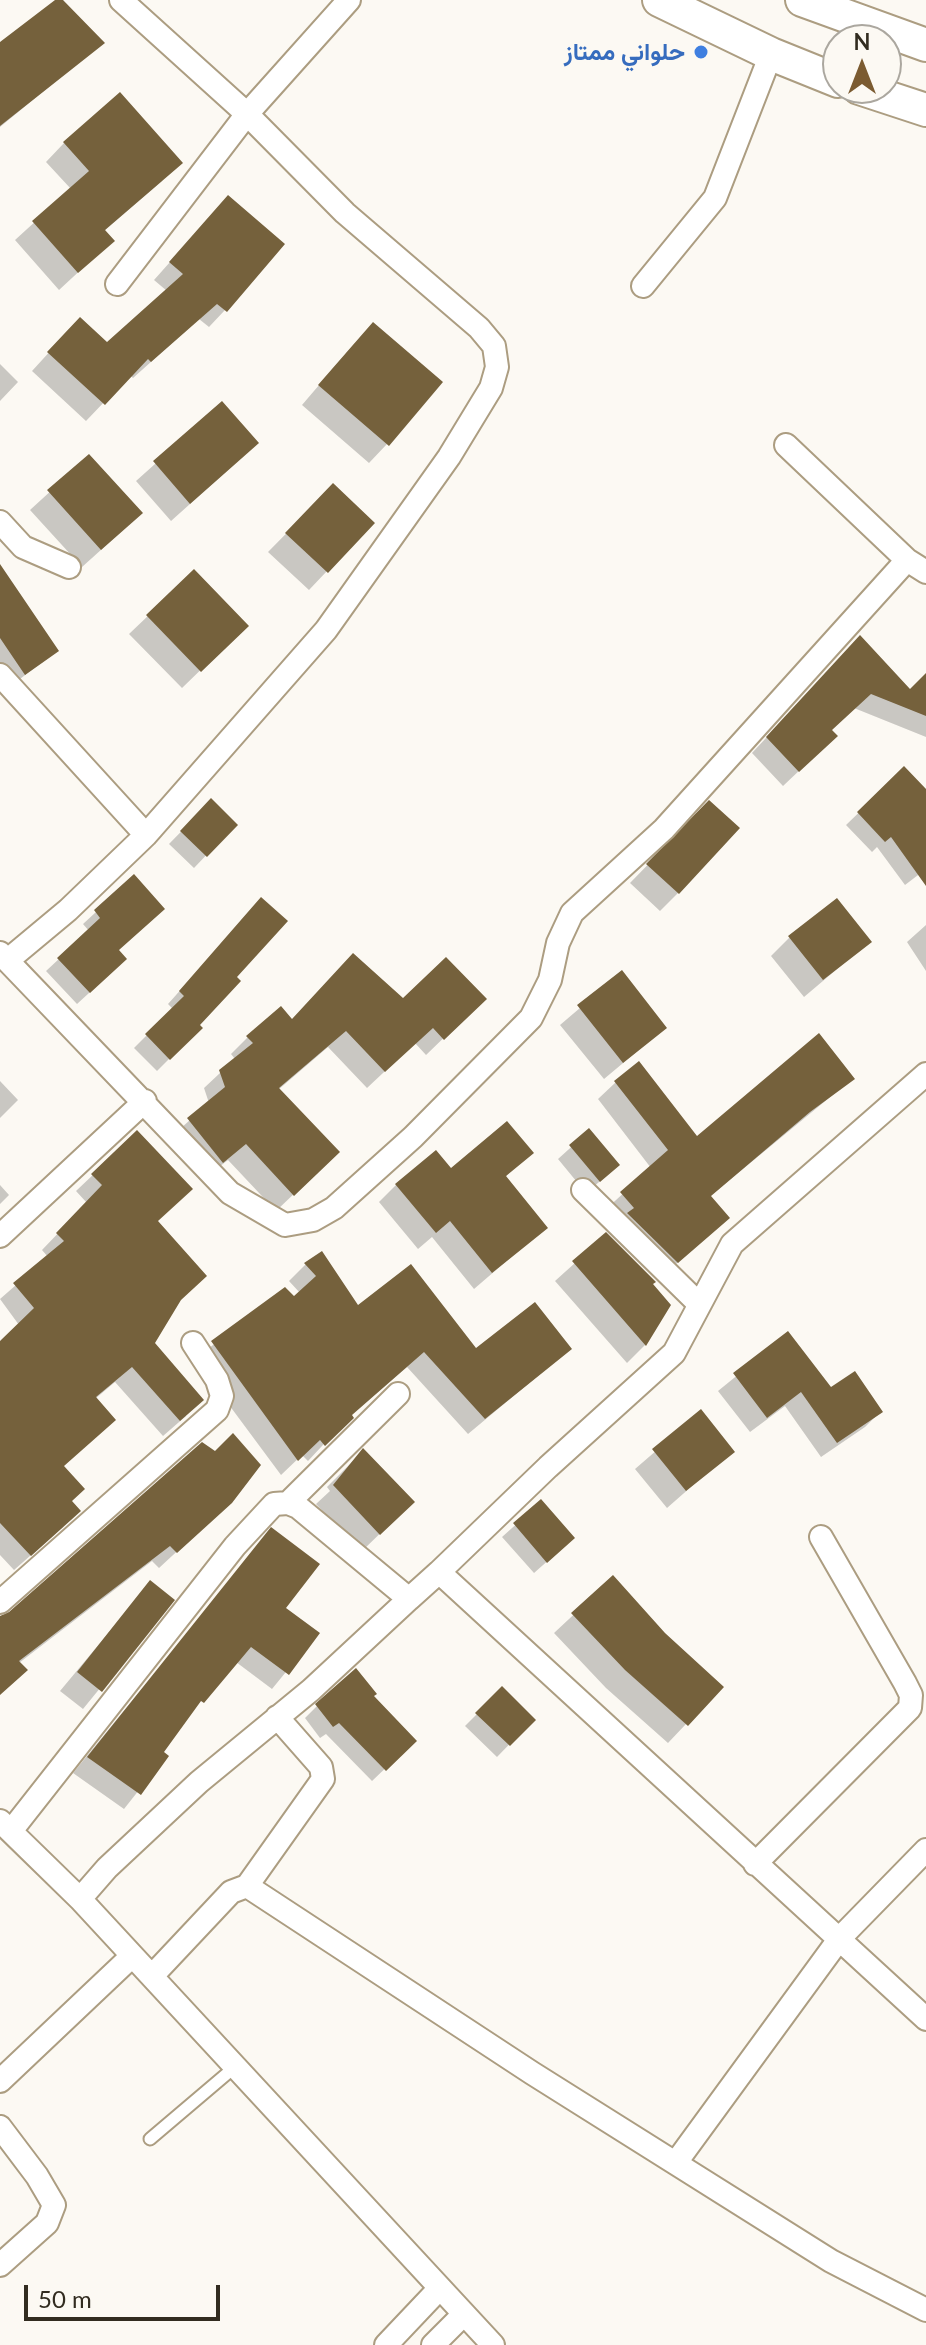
<!DOCTYPE html>
<html>
<head>
<meta charset="utf-8">
<style>
	body { margin:0 }
	#map { position:relative; width:926px; height:2345px; overflow:hidden; background:#fcf9f3; font-family:Lato,sans-serif }
	canvas { display:block }
	.north { position:absolute; left:822px; top:24px; width:80px; height:80px; box-sizing:border-box; background:#fcf9f3; border:2px solid #aba79f; border-radius:50%; rotate:0deg; font-size:22px; font-weight:700; line-height:32px; text-align:center; color:#322c20 }
	.north::after { content:''; display:block; margin:auto; width:28px; height:36px; background:#7b5b31; clip-path:polygon(50% 0,100% 100%,50% 72%,0 100%) }
	.scale { position:absolute; left:24px; top:2285px; width:196px; height:36px; box-sizing:border-box; border:4px solid #322c20; border-top:0; padding-left:10px; font-size:24px; line-height:28px; white-space:nowrap; color:#322c20; -webkit-text-stroke:6px #fcf9f3; paint-order:stroke }
</style>
</head>
<body>
<div id="map">
<canvas width="926" height="2345"></canvas>
<div class="north">N</div>
<div class="scale">50 m</div>
</div>
<script>
const ctx = document.querySelector('canvas').getContext('2d');
ctx.lineJoin = 'round';
function fill(path, color) { ctx.fillStyle = color; ctx.fill(path, 'evenodd'); }
const poly = rows => new Path2D(rows.map(r => 'M' + r).join(''));
function trace(path, color, width, dash) { ctx.strokeStyle = color; ctx.lineWidth = width; ctx.lineCap = dash ? 'butt' : 'round'; ctx.setLineDash(dash || []); ctx.stroke(path); }
function label(font, color, halo, rows, align = 'center') {
  ctx.font = font + ' Lato,Vazirmatn,sans-serif'; ctx.lineWidth = 8; ctx.setLineDash([]); ctx.textBaseline = 'middle'; ctx.strokeStyle = halo; ctx.fillStyle = color; for (const [text, x, y, turn = 0] of rows) {
    ctx.save(); ctx.translate(x, y); ctx.rotate((+turn || 0) * Math.PI / 180); ctx.textAlign = isNaN(turn) ? turn : align; if (halo) ctx.strokeText(text, 0, 0); ctx.fillText(text, 0, 0); ctx.restore();
  }
}
fill(poly([
	[58,0,102,43,0,127,0,45],
	[64,143,162,181,104,231,112,241,59,290,15,240,71,189,46,162],
	[228,197,225,310,209,327,199,319,133,378,130,375,86,421,32,371,64,336,107,344,167,291,154,280],
	[355,343,387,444,369,463,302,405],
	[0,364,18,382,0,401],
	[222,404,238,461,171,521,136,481],
	[89,456,122,531,82,567,30,510],
	[333,486,327,571,309,590,268,552],
	[0,567,57,651,12,685,0,668],
	[194,572,246,626,182,688,129,634],
	[845,653,910,692,926,675,926,737,854,708,830,730,820,751,783,786,752,753],
	[904,769,926,791,926,869,905,885,877,847,872,852,846,825],
	[211,801,235,825,194,868,169,844],
	[709,802,678,893,660,911,630,883],
	[134,877,113,971,77,1004,46,971,89,931,83,924],
	[250,912,234,977,197,1025,200,1028,157,1071,134,1048,173,1009,168,1004],
	[926,925,926,971,907,942],
	[789,938,869,942,804,997,771,956],
	[621,973,665,1028,604,1079,560,1025],
	[484,999,426,1055,415,1043,367,1088,328,1047,278,1090,320,1169,276,1211,228,1160,205,1178,171,1137,209,1103,204,1088,235,1059,231,1054,248,1037,292,1021,403,1001],
	[852,1079,709,1197,728,1218,659,1279,604,1211,651,1168,598,1099,616,1082,697,1139],
	[0,1081,18,1100,0,1118],
	[589,1131,605,1177,586,1193,558,1159],
	[137,1133,177,1302,152,1343,186,1416,163,1436,115,1382,95,1399,62,1467,70,1502,63,1527,14,1570,0,1555,0,1344,19,1325,0,1299,48,1257,42,1250,87,1203,76,1191],
	[531,1152,505,1177,545,1228,474,1289,432,1237,418,1249,379,1202,396,1185],
	[0,1185,9,1195,0,1204],
	[606,1235,669,1305,645,1345,627,1363,555,1281],
	[306,1264,358,1308,476,1351,570,1349,468,1434,407,1367,350,1416,308,1461,302,1455,281,1475,195,1359,285,1289,294,1299,300,1293,289,1281],
	[788,1334,830,1390,880,1412,865,1427,821,1457,785,1406,750,1432,718,1391],
	[701,1412,732,1451,667,1508,635,1469],
	[363,1451,394,1520,361,1552,316,1504,330,1491,327,1487],
	[541,1502,560,1550,534,1573,502,1537],
	[212,1519,159,1568,152,1561,19,1663,0,1694,0,1621],
	[272,1530,284,1609,317,1634,272,1689,236,1662,185,1718,161,1753,166,1756,124,1809,73,1773],
	[613,1578,663,1635,721,1687,668,1743,606,1688,554,1633],
	[150,1583,172,1600,83,1709,60,1691],
	[502,1689,533,1720,497,1757,465,1726],
	[371,1697,414,1741,372,1781,326,1734,320,1738,305,1718,317,1706]
]), '#0003');
fill(poly([
	[55,0,63,0,105,43,0,126,0,42],
	[120,92,183,163,105,230,115,241,78,273,32,221,89,171,63,142],
	[228,195,285,244,227,312,217,304,151,362,148,359,105,405,47,352,80,317,107,342,183,274,169,262],
	[373,322,443,382,389,446,318,385],
	[222,401,259,443,190,504,153,461],
	[89,454,143,513,101,550,47,490],
	[333,483,375,523,328,573,285,533],
	[0,564,59,651,25,675,0,638],
	[194,569,249,626,201,672,146,615],
	[860,635,910,689,926,673,926,716,871,694,832,730,838,736,799,772,766,737],
	[904,766,926,789,926,886,891,837,885,842,857,812],
	[211,798,238,825,207,857,180,831],
	[709,800,740,828,679,894,646,864],
	[134,874,165,909,119,950,127,959,90,993,57,958,100,918,94,910],
	[261,897,288,921,237,977,241,981,200,1025,203,1028,170,1060,145,1034,184,996,179,991],
	[837,898,872,942,823,980,788,936],
	[353,953,403,998,446,957,487,999,444,1040,433,1028,385,1072,346,1031,279,1088,340,1152,294,1196,246,1144,223,1163,187,1118,225,1087,219,1070,253,1043,246,1036,281,1006,292,1019],
	[622,970,667,1028,623,1063,577,1005],
	[819,1033,855,1079,810,1112,711,1196,730,1218,678,1263,627,1213,634,1208,620,1192,668,1150,614,1081,639,1061,697,1136],
	[507,1121,534,1153,506,1176,548,1228,492,1273,450,1221,436,1233,395,1184,436,1150,451,1168],
	[589,1128,620,1165,600,1182,569,1145],
	[137,1130,193,1189,158,1221,207,1276,181,1300,155,1343,204,1400,180,1421,132,1367,96,1397,116,1420,64,1466,85,1489,72,1501,81,1511,31,1556,0,1523,0,1341,34,1308,13,1283,64,1241,56,1233,102,1185,91,1174],
	[606,1232,656,1282,653,1284,671,1305,646,1346,572,1261],
	[322,1251,358,1305,411,1264,476,1348,535,1302,572,1349,485,1419,424,1352,352,1415,354,1418,325,1446,320,1440,298,1461,211,1341,285,1287,294,1296,316,1276,304,1263],
	[788,1331,831,1387,855,1371,883,1412,837,1443,801,1392,767,1418,733,1373],
	[701,1409,735,1452,686,1491,652,1449],
	[233,1433,261,1465,232,1503,177,1553,170,1546,19,1661,28,1670,0,1695,0,1616,9,1612,202,1442,215,1451],
	[363,1448,415,1502,380,1535,333,1485],
	[541,1499,575,1538,547,1563,513,1523],
	[271,1527,320,1564,286,1608,320,1633,289,1675,251,1647,204,1703,201,1701,164,1752,169,1756,141,1795,87,1757],
	[613,1575,665,1633,724,1687,688,1726,625,1670,571,1613],
	[150,1580,175,1600,102,1692,77,1672],
	[356,1668,377,1694,374,1696,417,1741,386,1771,339,1723,333,1727,315,1704],
	[502,1686,536,1720,510,1746,475,1713]
]), '#75613c');
const lane = poly([
	[150,2139,236,2066]
]);
const street = poly([
	[117,284,247,114,349,0],
	[643,286,715,198,771,54],
	[786,445,907,560,926,572],
	[0,522,23,547,69,567],
	[0,675,146,835],
	[0,953,230,1193,285,1225,313,1220,334,1208,413,1137,531,1018,550,980,558,943,572,913,664,829,907,560],
	[8,960,68,910,146,835,326,630,449,457,491,388,497,367,494,346,479,328,345,213,247,114,121,0],
	[926,1074,732,1244,674,1353,548,1467,439,1572,926,2019],
	[583,1190,699,1304],
	[0,1236,145,1101],
	[288,1503,398,1394],
	[0,1602,217,1410,222,1396,217,1380,193,1343],
	[0,1821,80,1899,493,2345],
	[11,1831,235,1546,274,1504,288,1503,298,1507,409,1599,439,1572],
	[755,1864,910,1708,911,1695,905,1683,821,1537],
	[247,1886,323,1779,321,1767,277,1717],
	[80,1899,107,1868,199,1782,311,1690,409,1599],
	[152,1976,231,1892,247,1886,532,2073,831,2261,926,2310],
	[0,2081,131,1957],
	[0,2127,37,2176,54,2205,47,2223,0,2265],
	[677,2161,840,1938,926,1850],
	[386,2345,439,2289],
	[433,2345,463,2315]
]);
const secondary = poly([
	[659,0,771,54,838,81],
	[802,0,926,45],
	[859,88,926,110]
]);
trace(lane, '#ac9d81', 15);
trace(street, '#ac9d81', 26);
trace(secondary, '#ac9d81', 36);
trace(lane, '#fff', 11);
trace(street, '#fff', 22);
trace(secondary, '#fff', 32);
for (const [x, y, r, color] of [
	[701,52,8,"#3f7fe0"]
]) { const dot = new Path2D(); dot.arc(x, y, r, 0, 2 * Math.PI); ctx.fillStyle = color; ctx.fill(dot); trace(dot, '#fcf9f3', 3); }
label('bold 24px', '#366cbe', '#fcf9f3', [
	["حلواني ممتاز",685,52]
], 'right');
</script>
</body>
</html>
